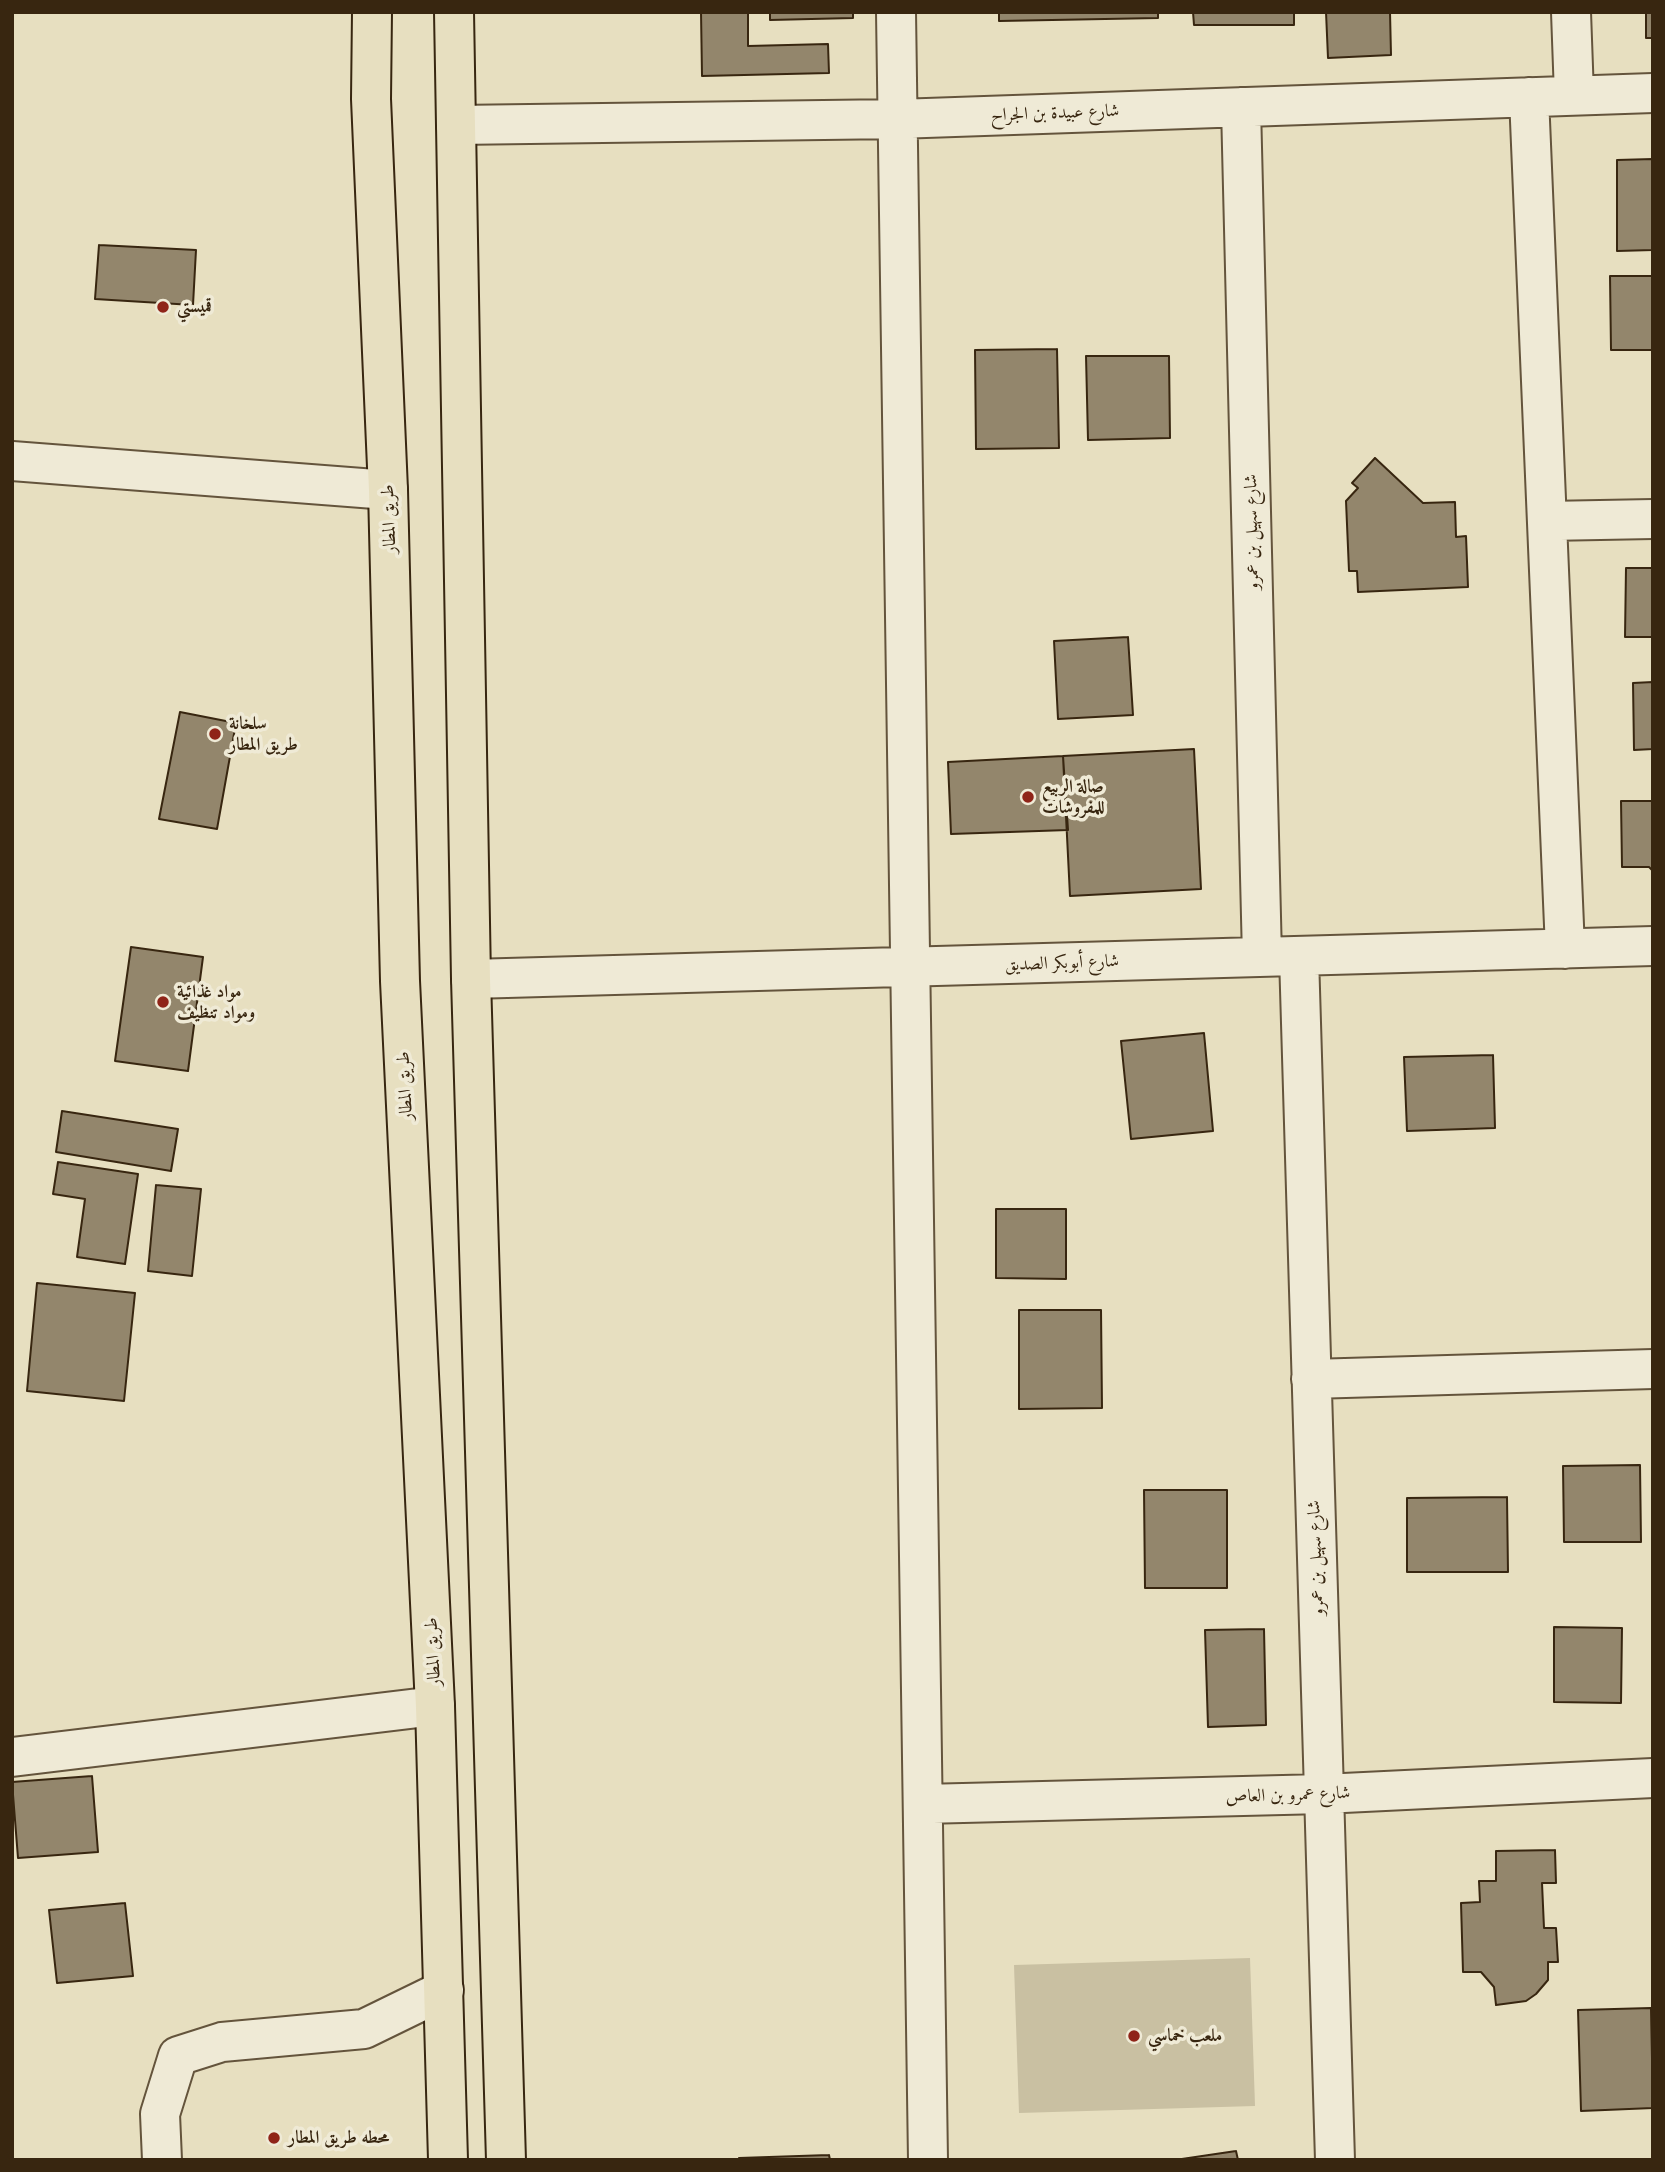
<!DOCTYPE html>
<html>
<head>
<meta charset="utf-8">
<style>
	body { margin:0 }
	#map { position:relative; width:1665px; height:2172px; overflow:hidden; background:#e7dfc0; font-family:"Libre Caslon Text",serif }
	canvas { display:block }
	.frame { position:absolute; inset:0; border:14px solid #382610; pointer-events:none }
</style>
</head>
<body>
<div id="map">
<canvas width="1665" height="2172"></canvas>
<div class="frame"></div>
</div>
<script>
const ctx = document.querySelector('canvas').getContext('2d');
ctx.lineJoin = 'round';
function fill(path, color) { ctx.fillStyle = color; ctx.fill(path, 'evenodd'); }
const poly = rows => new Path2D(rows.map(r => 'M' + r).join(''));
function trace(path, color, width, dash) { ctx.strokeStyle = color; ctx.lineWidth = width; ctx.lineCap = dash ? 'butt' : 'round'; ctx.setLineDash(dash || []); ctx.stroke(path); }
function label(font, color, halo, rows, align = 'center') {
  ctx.font = font + ' "Libre Caslon Text",Amiri,serif'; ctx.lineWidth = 7; ctx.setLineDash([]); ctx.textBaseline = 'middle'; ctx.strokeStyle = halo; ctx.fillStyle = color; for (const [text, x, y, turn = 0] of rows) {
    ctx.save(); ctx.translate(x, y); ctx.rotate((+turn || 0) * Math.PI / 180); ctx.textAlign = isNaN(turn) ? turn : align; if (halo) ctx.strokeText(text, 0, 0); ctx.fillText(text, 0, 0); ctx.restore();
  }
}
fill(poly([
	[1250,1958,1255,2106,1019,2113,1014,1965]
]), '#c9c0a2');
const building = poly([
	[701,12,748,12,748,46,828,44,829,73,702,76,701,12],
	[770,12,853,12,853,18,770,20,770,12],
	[999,12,1158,12,1158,18,999,21,999,12],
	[1193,12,1294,12,1294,25,1194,25,1193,12],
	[1326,12,1390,12,1391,55,1328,58,1326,12],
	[1646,12,1653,12,1653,38,1646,38,1646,12],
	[1653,159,1653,250,1617,251,1617,160,1653,159],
	[99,245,196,250,193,305,95,299,99,245],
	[1610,276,1653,276,1653,350,1611,350,1610,276],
	[1057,349,1059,448,976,449,975,350,1057,349],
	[1086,356,1169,356,1170,438,1088,440,1086,356],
	[1375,458,1423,503,1455,502,1456,537,1466,536,1468,587,1358,592,1357,571,1349,571,1346,501,1358,488,1352,483,1375,458],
	[1626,568,1653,568,1653,637,1625,637,1626,568],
	[1128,637,1133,715,1058,719,1054,641,1128,637],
	[1653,682,1653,749,1634,750,1633,683,1653,682],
	[180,712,236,723,217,829,159,819,180,712],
	[1194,749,1201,889,1070,896,1063,756,1194,749],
	[1063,756,1068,830,951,834,948,762,1063,756],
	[1621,801,1653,801,1653,871,1649,867,1622,867,1621,801],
	[131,947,203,957,188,1071,115,1061,131,947],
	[1204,1033,1213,1131,1131,1139,1121,1041,1204,1033],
	[1493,1055,1495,1128,1407,1131,1404,1057,1493,1055],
	[62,1111,178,1129,171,1171,56,1152,62,1111],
	[58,1162,138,1174,125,1264,77,1257,85,1199,53,1194,58,1162],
	[156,1185,201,1189,192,1276,148,1271,156,1185],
	[996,1209,1066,1209,1066,1279,996,1278,996,1209],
	[37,1283,135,1293,124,1401,27,1391,37,1283],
	[1019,1310,1101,1310,1102,1408,1019,1409,1019,1310],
	[1640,1465,1641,1542,1564,1542,1563,1466,1640,1465],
	[1144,1490,1227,1490,1227,1588,1145,1588,1144,1490],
	[1507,1497,1508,1572,1407,1572,1407,1498,1507,1497],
	[1554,1627,1622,1628,1621,1703,1554,1702,1554,1627],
	[1264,1629,1266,1725,1208,1727,1205,1630,1264,1629],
	[92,1776,98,1852,18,1858,12,1782,92,1776],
	[1555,1850,1556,1883,1542,1883,1544,1928,1556,1928,1558,1962,1548,1962,1548,1980,1536,1994,1526,2001,1496,2005,1494,1987,1481,1972,1463,1972,1461,1903,1480,1902,1479,1881,1496,1881,1496,1851,1555,1850],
	[125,1903,133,1976,57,1983,49,1910,125,1903],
	[1651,2008,1653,2108,1581,2111,1578,2010,1651,2008],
	[1236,2151,1238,2160,1175,2160,1236,2151],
	[829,2155,830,2160,739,2160,739,2158,829,2155]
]);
fill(building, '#93866c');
trace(building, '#382610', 2);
const minor = poly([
	[896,12,928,2160],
	[1571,12,1574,95],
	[1529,97,1565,949],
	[1241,107,1262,957],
	[456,125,897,119,1653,93],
	[12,461,388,490],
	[1547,521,1653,519],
	[1299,956,1335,2160],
	[471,979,1653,946],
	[1311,1379,1653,1369],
	[12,1757,435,1706],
	[923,1804,1323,1794,1653,1778],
	[162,2160,160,2114,178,2056,222,2042,364,2029,444,1990]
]);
const highway = poly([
	[372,12,371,99,388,490,400,981,435,1706,448,2160],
	[454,12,471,979,506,2160]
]);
trace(minor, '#64543c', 42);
trace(highway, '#382610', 42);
trace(minor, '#efead6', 38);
trace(highway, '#e7dfc0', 38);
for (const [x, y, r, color] of [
	[163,307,7,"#8f2418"],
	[215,734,7,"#8f2418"],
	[1028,797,7,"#8f2418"],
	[163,1002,7,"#8f2418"],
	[1134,2036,7,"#8f2418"],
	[274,2138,7,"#8f2418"]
]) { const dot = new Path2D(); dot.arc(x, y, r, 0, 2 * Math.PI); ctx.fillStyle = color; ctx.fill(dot); trace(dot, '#efead6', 2.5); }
label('18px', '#382610', '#efead6', [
	["شارع عبيدة بن الجراح",1055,113,-2],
	["طريق المطار",389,519,-92],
	["شارع سهيل بن عمرو",1252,532,-91],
	["شارع أبوبكر الصديق",1062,963,-2],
	["طريق المطار",405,1086,-93],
	["شارع سهيل بن عمرو",1316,1558,-92],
	["طريق المطار",433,1652,-93],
	["شارع عمرو بن العاص",1288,1795,-2]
]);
label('bold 18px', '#382610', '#efead6', [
	["قميستي",177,307],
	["سلخانة",229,724],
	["طريق المطار",229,745],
	["صالة الربيع",1042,787],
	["للمفروشات",1042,808],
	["مواد غذائية",177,992],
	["ومواد تنظيف",177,1013],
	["ملعب خماسي",1148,2036],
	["محطه طريق المطار",288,2138]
], 'left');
</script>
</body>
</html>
